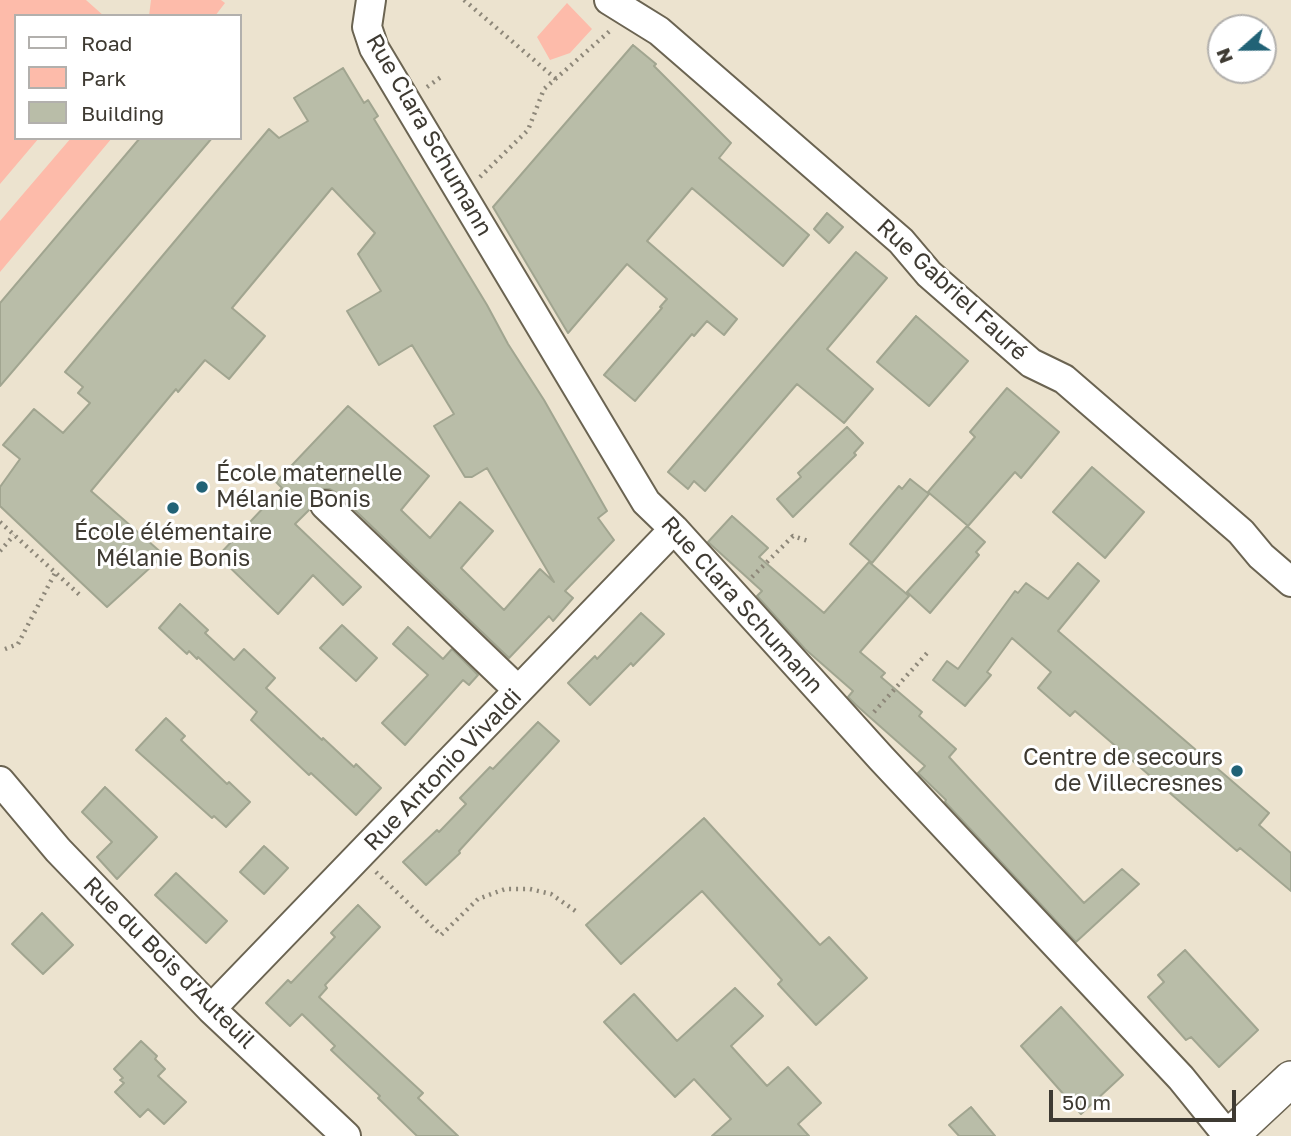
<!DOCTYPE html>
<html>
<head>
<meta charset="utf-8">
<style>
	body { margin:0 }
	#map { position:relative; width:1291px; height:1136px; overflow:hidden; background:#ece3cf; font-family:"Golos Text",sans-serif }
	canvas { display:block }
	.legend { position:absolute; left:14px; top:14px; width:228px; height:126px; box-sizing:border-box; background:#fff; border:2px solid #b2b0ad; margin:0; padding:9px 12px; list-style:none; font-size:21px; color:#3e3a32 }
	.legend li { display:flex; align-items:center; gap:14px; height:35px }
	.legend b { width:35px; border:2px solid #b2b0ad }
	.north { position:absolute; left:1207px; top:14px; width:70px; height:70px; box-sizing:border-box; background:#fff; border:2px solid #b2b0ad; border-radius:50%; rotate:249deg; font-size:19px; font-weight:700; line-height:28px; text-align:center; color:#3e3a32 }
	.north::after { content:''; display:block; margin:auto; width:24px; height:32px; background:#216276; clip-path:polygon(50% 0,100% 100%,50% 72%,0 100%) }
	.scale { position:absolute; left:1049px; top:1090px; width:187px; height:32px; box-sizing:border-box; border:4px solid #3e3a32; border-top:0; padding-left:9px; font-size:21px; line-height:24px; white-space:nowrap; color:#3e3a32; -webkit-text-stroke:5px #fff; paint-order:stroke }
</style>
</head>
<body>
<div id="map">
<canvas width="1291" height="1136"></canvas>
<ul class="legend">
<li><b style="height:9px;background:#fff"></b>Road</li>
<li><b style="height:19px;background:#fdbbaa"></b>Park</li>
<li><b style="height:19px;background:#b9bda8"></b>Building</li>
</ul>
<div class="north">N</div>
<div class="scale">50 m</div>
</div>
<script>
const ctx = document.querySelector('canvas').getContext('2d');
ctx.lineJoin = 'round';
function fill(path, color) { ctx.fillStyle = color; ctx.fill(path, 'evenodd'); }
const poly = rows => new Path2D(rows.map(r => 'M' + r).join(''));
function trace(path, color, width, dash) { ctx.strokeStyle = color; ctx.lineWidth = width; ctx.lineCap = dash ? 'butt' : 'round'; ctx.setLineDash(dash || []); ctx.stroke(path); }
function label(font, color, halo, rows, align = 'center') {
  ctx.font = font + ' "Golos Text",sans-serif'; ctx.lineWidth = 6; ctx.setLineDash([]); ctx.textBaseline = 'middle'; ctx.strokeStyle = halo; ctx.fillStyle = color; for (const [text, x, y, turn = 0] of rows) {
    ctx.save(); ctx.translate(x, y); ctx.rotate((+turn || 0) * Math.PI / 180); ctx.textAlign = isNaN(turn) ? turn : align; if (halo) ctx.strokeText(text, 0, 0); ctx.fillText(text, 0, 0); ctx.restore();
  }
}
fill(poly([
	[0,0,86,0,104,16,16,16,16,138,39,138,0,184],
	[151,0,221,0,225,3,215,16,149,16],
	[567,3,592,29,570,53,550,60,537,37],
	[71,138,112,138,0,272,0,221]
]), '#fdbbaa');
const building = poly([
	[633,45,656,64,654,66,731,143,719,158,809,235,783,266,692,188,647,241,737,319,724,335,707,321,694,336,692,334,635,401,604,375,662,308,660,307,667,299,627,264,568,333,493,207,633,45],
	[343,68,364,103,368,100,378,116,374,119,487,305,508,344,544,400,607,511,598,518,614,540,565,591,573,598,553,621,549,616,509,658,337,493,330,489,321,489,314,493,309,500,309,510,295,524,361,587,343,605,313,575,278,614,218,556,282,488,276,482,348,406,429,476,401,510,430,538,460,502,493,531,461,568,504,610,540,569,554,582,487,468,472,477,465,477,434,426,454,414,412,345,379,365,347,311,381,291,358,254,375,233,332,188,232,308,265,336,229,379,205,360,178,392,176,389,91,491,164,555,107,607,0,506,0,487,20,459,3,445,34,409,63,433,90,403,78,393,83,387,65,372,269,129,279,138,308,121,294,98,343,68],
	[140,138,212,138,0,386,0,303,140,138],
	[827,213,843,227,829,243,814,229,827,213],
	[856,252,887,278,827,349,873,389,844,423,797,384,705,491,694,481,688,489,668,472,856,252],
	[916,316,968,361,929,406,877,362,916,316],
	[1007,388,1059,432,1021,478,1015,472,968,526,928,492,975,437,970,432,1007,388],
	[847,427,863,443,854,453,856,455,793,517,777,499,801,477,798,473,847,427],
	[1092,467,1144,512,1105,558,1053,512,1092,467],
	[910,479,929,494,872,563,850,544,899,486,902,489,910,479],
	[732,516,768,548,759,557,824,613,869,562,909,596,860,652,885,673,881,677,922,712,919,716,956,749,949,757,1084,903,1122,869,1139,884,1076,942,945,802,946,800,918,773,925,766,856,705,848,697,853,691,805,649,757,596,762,591,708,542,732,516],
	[967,526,985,542,976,552,979,555,930,613,907,592,967,526],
	[1078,563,1099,581,1058,631,1269,813,1259,825,1291,853,1291,891,1240,848,1237,851,1075,711,1070,716,1038,688,1051,672,1012,638,987,672,991,675,965,706,933,680,947,661,958,669,1015,591,1018,593,1026,583,1048,599,1078,563],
	[180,604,208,630,205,633,234,660,244,649,275,678,266,688,322,740,323,738,354,767,356,764,381,788,356,815,311,773,309,775,251,720,257,712,198,657,197,659,189,651,187,654,159,628,180,604],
	[641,613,664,634,633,666,631,663,590,705,568,683,595,656,597,659,641,613],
	[342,625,377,658,356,681,320,648,342,625],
	[408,627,443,659,452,649,478,675,469,685,463,680,405,745,382,723,428,675,393,644,408,627],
	[166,718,185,736,181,740,227,784,229,782,250,802,226,827,214,816,212,818,136,750,166,718],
	[538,722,559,741,459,851,460,853,426,885,403,862,437,830,439,832,466,804,460,798,490,767,493,769,538,722],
	[105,787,157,837,117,879,97,857,112,842,82,812,105,787],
	[704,818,820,945,829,937,867,978,816,1025,778,984,782,980,702,891,621,964,586,925,704,818],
	[264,846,288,868,264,894,240,872,264,846],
	[176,873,227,921,206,943,155,895,176,873],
	[358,905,380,927,325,985,327,988,319,997,423,1093,418,1098,458,1136,417,1136,378,1098,380,1096,331,1050,335,1046,302,1014,290,1026,266,1003,288,980,291,983,335,937,331,933,358,905],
	[42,913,73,945,43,974,12,944,42,913],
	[1185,950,1258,1030,1219,1067,1191,1037,1186,1040,1148,997,1164,982,1158,975,1185,950],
	[735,988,763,1016,731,1046,767,1086,788,1067,821,1103,798,1124,809,1136,712,1136,731,1119,694,1079,675,1097,604,1022,634,994,677,1041,735,988],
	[1061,1007,1123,1075,1081,1114,1021,1046,1061,1007],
	[141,1041,157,1056,155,1059,165,1069,158,1076,186,1102,164,1124,148,1109,140,1117,115,1092,124,1083,120,1080,123,1078,114,1069,141,1041],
	[971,1107,995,1136,959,1136,949,1125,971,1107]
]);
fill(building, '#b9bda8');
trace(building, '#a1a590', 2);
const minor = poly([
	[371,0,367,27,374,48,646,502,674,529,881,758,1181,1078,1228,1136],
	[609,0,659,31,901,241,929,274,1031,363,1064,379,1241,532,1261,556,1291,582],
	[325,505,518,690],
	[0,781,58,850,211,1009,346,1136],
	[211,1009,674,529]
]);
const tertiary = poly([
	[1230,1136,1291,1079]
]);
trace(minor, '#6b6452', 32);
trace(tertiary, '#6b6452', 38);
trace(poly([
	[464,0,556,79],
	[427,87,441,77],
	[480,177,528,130,544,89,612,29],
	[0,522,82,597],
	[0,551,14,535],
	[752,577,793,536,811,542],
	[5,649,18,644,55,573],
	[874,712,928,652],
	[376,872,441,935,478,899,505,889,530,889,551,894,577,912]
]), '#8d8779', 4.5, [2, 5]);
trace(minor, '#fff', 28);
trace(tertiary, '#fff', 35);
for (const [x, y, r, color] of [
	[202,487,7,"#216276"],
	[173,508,7,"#216276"],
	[1237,771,7,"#216276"]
]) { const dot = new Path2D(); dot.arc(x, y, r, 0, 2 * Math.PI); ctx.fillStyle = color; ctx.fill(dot); trace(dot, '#fff', 2.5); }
label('23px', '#3e3a32', '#fff', [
	["Rue Clara Schumann",429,135,60],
	["Rue Gabriel Fauré",952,290,43],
	["Rue Clara Schumann",742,605,48],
	["Rue Antonio Vivaldi",443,770,-46],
	["Rue du Bois d'Auteuil",169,963,45]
]);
label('23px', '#3e3a32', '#fff', [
	["École maternelle",216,474],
	["Mélanie Bonis",216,500],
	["École élémentaire",173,533,"center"],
	["Mélanie Bonis",173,559,"center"],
	["Centre de secours",1223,758,"right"],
	["de Villecresnes",1223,784,"right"]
], 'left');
</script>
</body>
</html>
